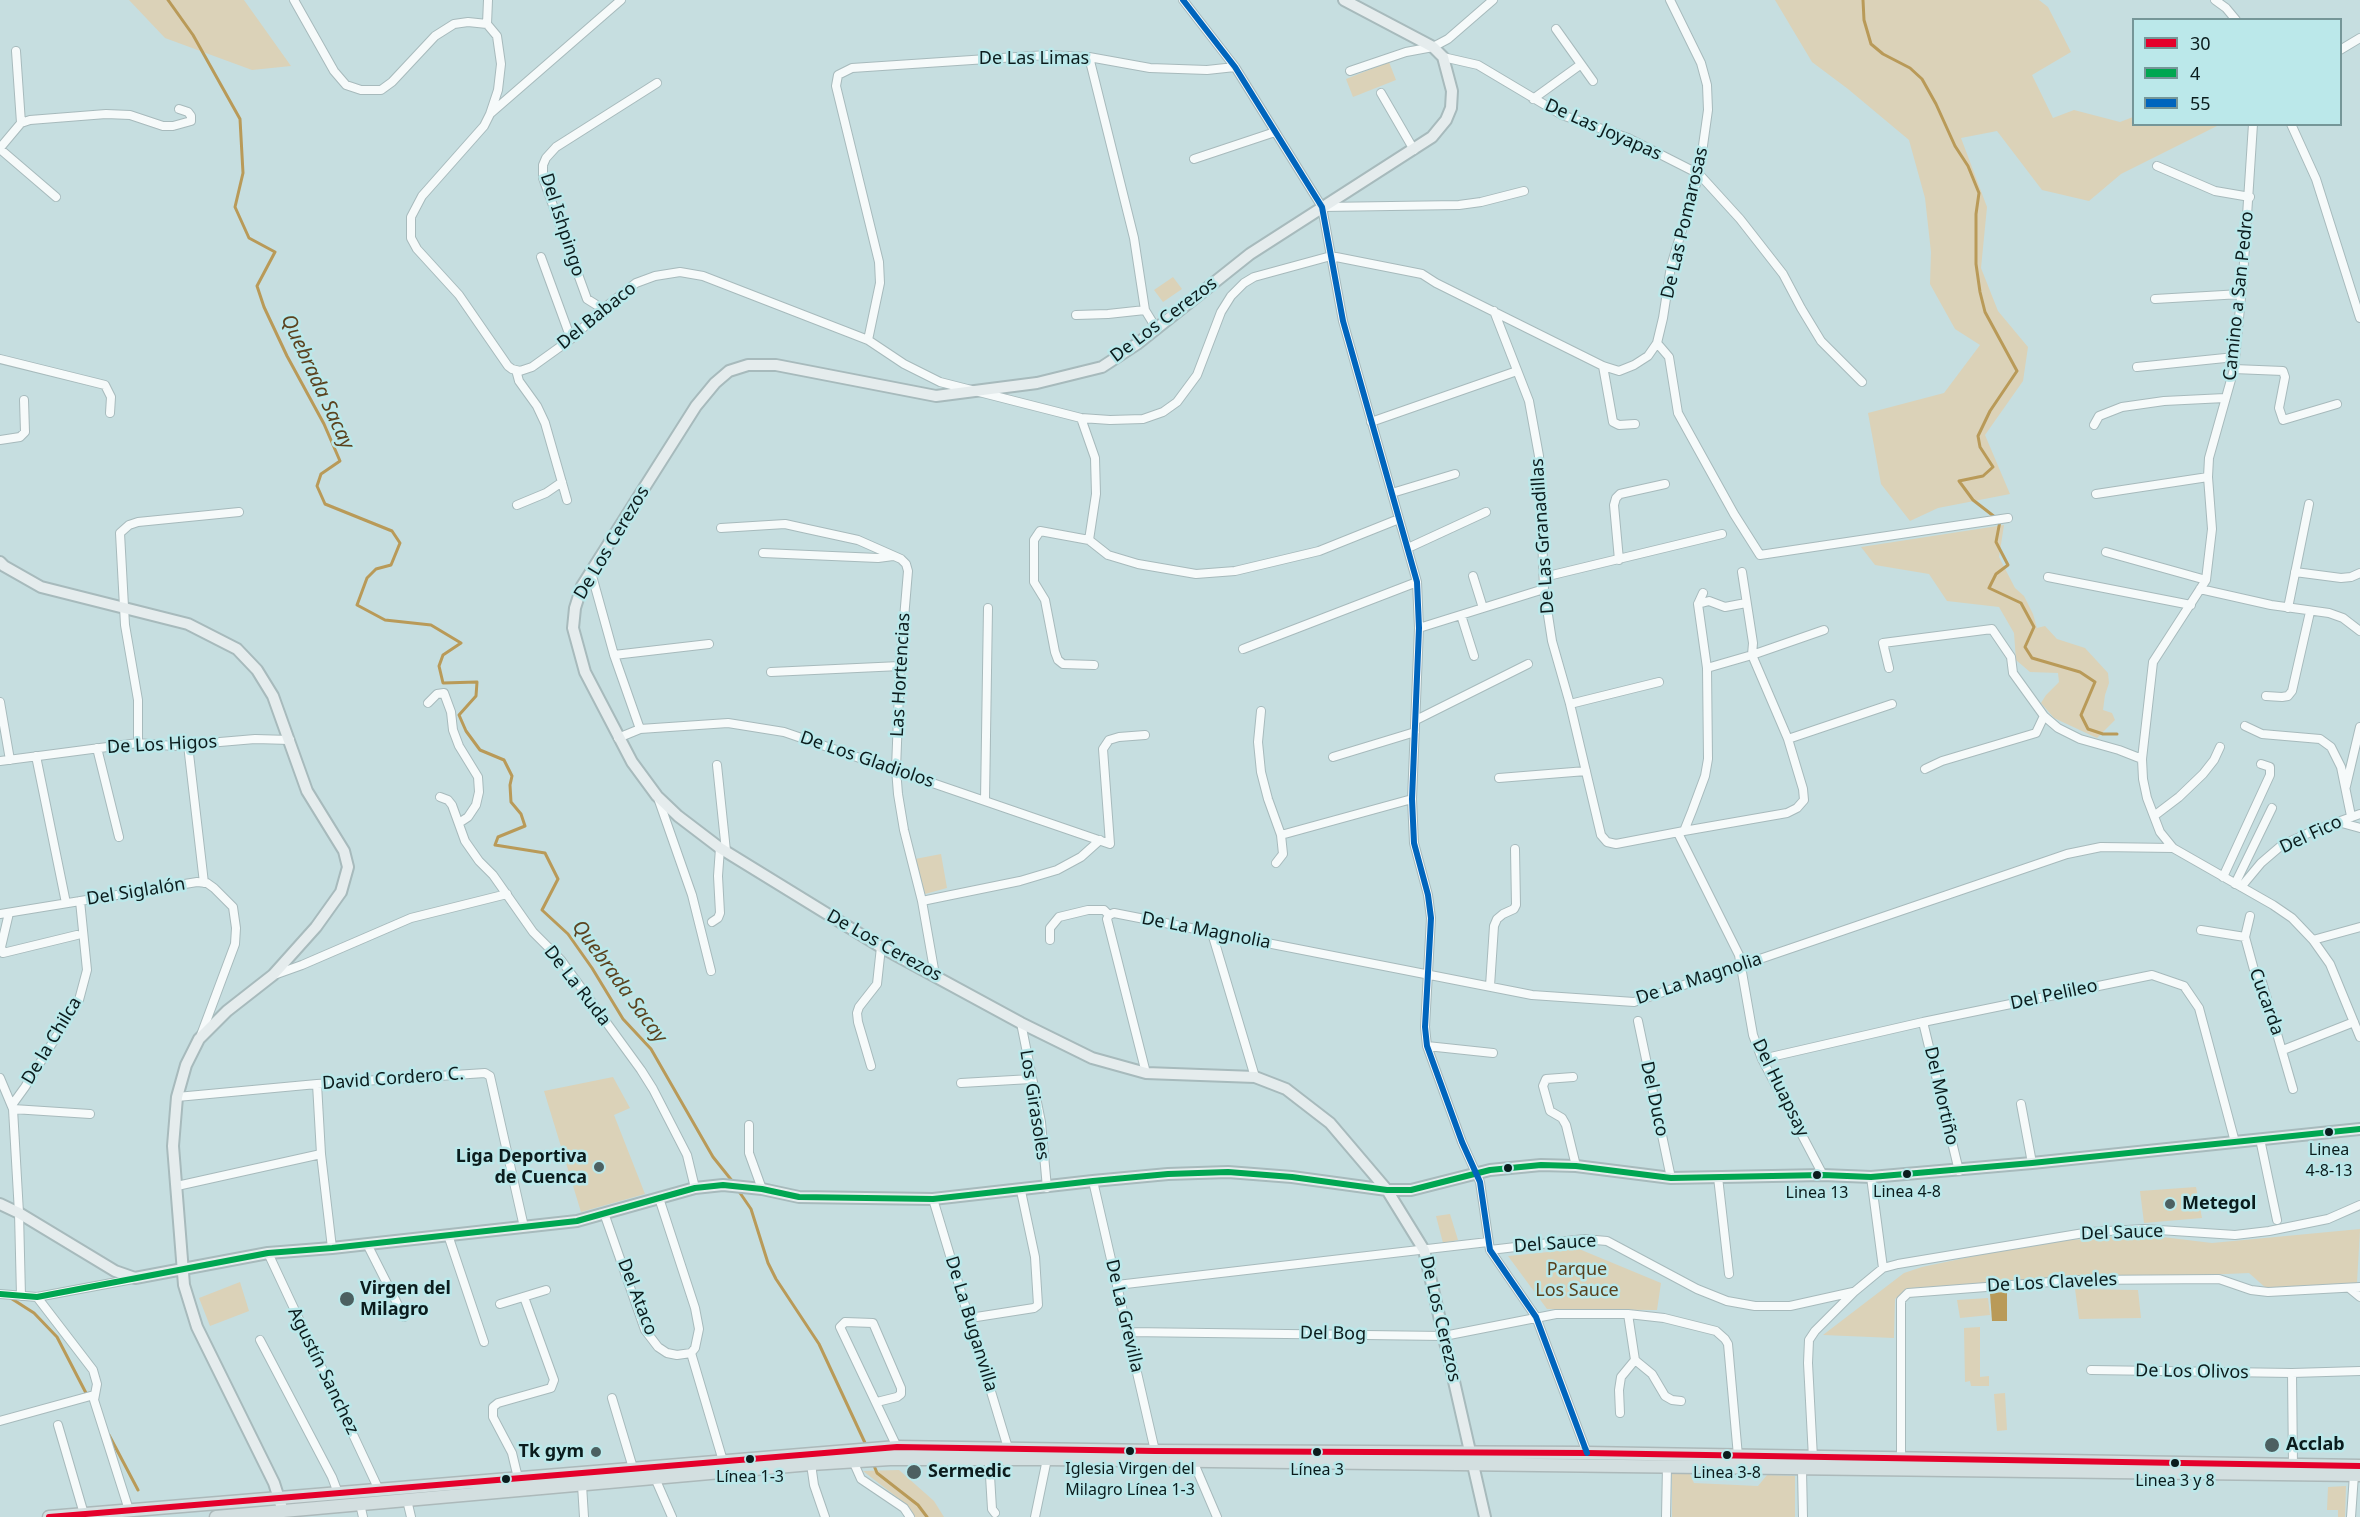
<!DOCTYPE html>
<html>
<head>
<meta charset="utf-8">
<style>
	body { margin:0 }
	#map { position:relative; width:2360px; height:1517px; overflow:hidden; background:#c6dee0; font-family:"Noto Sans",sans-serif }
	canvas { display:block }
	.legend { position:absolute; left:2132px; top:18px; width:210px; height:108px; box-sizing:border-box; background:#bbe8ea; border:2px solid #759698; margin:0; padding:8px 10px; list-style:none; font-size:18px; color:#0b1c1d }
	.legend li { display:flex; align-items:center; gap:12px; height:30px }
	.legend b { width:30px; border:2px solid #759698 }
</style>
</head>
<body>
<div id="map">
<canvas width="2360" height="1517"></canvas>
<ul class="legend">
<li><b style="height:8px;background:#e4002b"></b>30</li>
<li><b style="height:8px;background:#00a651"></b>4</li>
<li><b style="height:8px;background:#0065bd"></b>55</li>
</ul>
</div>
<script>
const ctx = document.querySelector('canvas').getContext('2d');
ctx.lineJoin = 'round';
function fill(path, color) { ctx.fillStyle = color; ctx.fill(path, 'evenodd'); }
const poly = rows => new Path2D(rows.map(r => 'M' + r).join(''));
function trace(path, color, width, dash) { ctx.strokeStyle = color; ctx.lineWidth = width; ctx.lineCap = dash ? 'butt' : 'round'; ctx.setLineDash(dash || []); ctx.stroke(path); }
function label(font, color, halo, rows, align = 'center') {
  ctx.font = font + ' "Noto Sans",sans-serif'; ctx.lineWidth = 5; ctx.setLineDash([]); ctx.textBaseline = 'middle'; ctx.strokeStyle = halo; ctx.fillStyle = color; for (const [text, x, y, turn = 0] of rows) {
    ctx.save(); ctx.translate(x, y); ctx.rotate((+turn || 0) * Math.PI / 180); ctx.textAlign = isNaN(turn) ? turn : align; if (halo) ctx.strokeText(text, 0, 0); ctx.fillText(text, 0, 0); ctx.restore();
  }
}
fill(poly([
	[129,0,244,0,291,66,252,70,165,38],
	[1775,0,2039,0,2048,7,2071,52,2032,75,2053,118,2074,110,2120,122,2133,117,2134,124,2219,125,2121,174,2089,201,2042,190,1997,131,1961,138,1987,207,1981,268,1998,311,2028,347,2023,381,1985,435,2010,494,1938,508,1910,521,1881,484,1868,413,1944,393,1980,345,1955,329,1930,284,1931,252,1925,198,1909,140,1848,89,1812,62],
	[1389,62,1396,80,1353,97,1346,79],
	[1173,277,1182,289,1163,302,1154,290],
	[2004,525,1999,557,2015,588,2024,596,2033,614,2037,628,2045,626,2057,639,2085,648,2108,673,2109,683,2105,695,2103,710,2112,713,2115,720,2097,738,2054,718,2041,703,2046,695,2059,682,2058,673,2030,672,2016,660,2014,633,1999,607,1947,601,1929,574,1875,565,1861,547],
	[941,854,947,888,925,894,915,859],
	[613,1077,630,1108,614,1115,645,1194,581,1212,544,1091],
	[2196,1187,2202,1218,2144,1223,2140,1191],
	[1450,1214,1458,1240,1443,1243,1436,1216],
	[2360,1229,2357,1283,2267,1289,2249,1273,1909,1288,1895,1299,1894,1338,1823,1335,1904,1273,1922,1267,1998,1251,2069,1240,2146,1235,2212,1243],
	[1579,1249,1661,1283,1657,1310,1547,1309,1508,1256],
	[240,1282,249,1311,210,1326,199,1298],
	[2075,1289,2138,1290,2141,1318,2079,1319],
	[1988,1298,1990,1315,1960,1318,1957,1300],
	[1980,1327,1980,1377,1989,1376,1989,1386,1971,1386,1970,1381,1965,1382,1964,1328],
	[2005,1393,2007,1430,1997,1431,1994,1394],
	[899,1470,934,1501,944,1517,915,1517,907,1505,863,1471],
	[1672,1470,1689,1472,1694,1483,1758,1486,1767,1475,1795,1476,1795,1517,1672,1517],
	[2346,1486,2345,1517,2338,1517,2338,1510,2327,1510,2328,1487]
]), '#dbd2b8');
fill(poly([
	[2007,1292,2007,1321,1992,1321,1990,1293]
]), '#b99a58');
trace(poly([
	[168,0,193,35,240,119,243,173,235,207,249,238,275,252,257,286,264,307,287,356,324,424,340,461,321,474,317,486,325,504,392,531,400,543,391,565,376,569,367,578,357,605,385,620,431,625,461,643,443,655,439,666,443,683,477,682,476,696,459,715,466,731,480,750,504,760,512,776,510,785,511,802,521,814,525,826,498,837,495,845,545,853,558,879,542,910,568,934,592,968,623,1019,651,1049,713,1157,733,1182],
	[1863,0,1864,20,1871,44,1883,54,1910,68,1922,79,1936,104,1955,146,1968,166,1979,193,1976,214,1976,264,1980,292,1985,312,2017,371,1990,411,1978,436,1980,447,1993,467,1983,476,1959,481,1973,500,2000,521,1996,542,2008,565,1996,574,1989,588,2021,603,2034,627,2025,647,2032,658,2080,672,2095,682,2081,715,2088,729,2103,734,2117,734],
	[738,1190,751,1209,768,1263,776,1279,819,1344,866,1445],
	[9,1297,34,1313,57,1337,87,1395],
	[109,1435,138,1490],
	[873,1463,877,1473,918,1505,927,1517]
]), '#b99a58', 3);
const street = poly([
	[294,0,334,71,346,85,361,90,381,90,392,82,435,36,454,24,468,22,487,24,497,36,501,64,498,90,490,114,484,126,422,196,411,217,411,238,417,249,459,295,508,366,512,369,520,371,532,367,571,339,603,309,636,283,655,276,680,272,703,276,868,340,904,364,940,382,1081,418,1110,420,1143,419,1163,412,1177,402,1197,375,1221,312,1231,296,1244,283,1254,277,1331,256,1422,274,1436,283,1603,366,1619,371,1634,365,1648,356,1657,343,1663,318,1671,266,1699,174,1708,110,1707,85,1701,63,1670,0],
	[1183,0,1235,67,1322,207,1343,321,1417,582,1419,628,1412,799,1414,843,1428,895,1431,918,1425,1027,1427,1046,1462,1142,1480,1182,1490,1250,1536,1317,1587,1453],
	[2215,0,2226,8,2236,20],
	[487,24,488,0],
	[1556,29,1593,81],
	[2340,50,2360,38],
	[16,51,21,123],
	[1089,57,1134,238,1145,310,1156,328],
	[1443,57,1478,65,1562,115,1628,138,1699,174,1740,219,1783,274,1801,308,1821,341,1862,382],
	[1350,71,1406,52,1433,47,1448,39,1493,0],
	[1381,93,1414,150],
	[1533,99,1580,65],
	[491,113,621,0],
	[2253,124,2243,277,2234,369,2209,458,2208,477,2212,529,2206,580,2153,662,2142,759,2143,779,2147,798,2160,832,2173,848,2273,905,2292,918,2313,940,2330,964,2360,1037],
	[2291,124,2316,179,2360,318],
	[0,148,21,123,30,120,106,114,130,115,163,126,173,126,191,121,191,116,188,112,179,109],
	[0,149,56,197],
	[1194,159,1275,132],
	[2157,166,2215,191,2250,197],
	[1323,207,1459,205,1481,202,1524,191],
	[541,257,571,339],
	[2155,299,2241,294],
	[603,309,587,299,543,178,543,165,546,158,556,147,657,83],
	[1494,311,1529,401,1539,456,1544,589,1552,641,1570,704,1601,835,1607,842,1616,844,1684,831,1692,811,1705,776,1708,759,1707,668,1698,604,1703,593],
	[1076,315,1108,314,1145,310],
	[868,340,880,283,879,262,836,86,838,75,852,68,1047,55,1089,57,1150,68,1207,70,1235,67],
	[1657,343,1669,357,1678,413,1734,514,1760,555,2008,518],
	[0,359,105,385,111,397,110,413],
	[1603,366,1613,422,1619,425,1635,424],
	[2137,367,2235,357],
	[2234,369,2283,371,2285,377,2279,408,2283,420,2337,404],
	[516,370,519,381,537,406,545,423,567,500],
	[1081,418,1095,458,1096,494,1089,540],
	[1371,422,1517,371],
	[2094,425,2099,416,2122,407,2164,401,2225,398],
	[0,440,20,437,25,432,24,400],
	[1392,493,1455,474],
	[2096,494,2208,477],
	[517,505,546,493,562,482],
	[721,528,785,524,803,528,858,540,901,559,906,564,908,571,900,666,896,769,898,794,904,830,922,901,935,975],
	[1408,548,1486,512],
	[2106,552,2206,580],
	[763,553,878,558,893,556],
	[1619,560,1614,505,1616,498,1620,494,1665,484],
	[591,572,614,655,640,729],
	[1742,572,1753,643,1752,655,1824,630],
	[2295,572,2341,578,2351,577,2360,573],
	[1473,576,1483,608],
	[1544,577,1722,534],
	[2048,577,2191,605],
	[2200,589,2271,605,2329,613,2343,618,2360,631],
	[1698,604,1709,601,1725,607,1746,603],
	[2288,608,2309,504],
	[1461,615,1474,656],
	[1419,628,1544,589],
	[1243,649,1417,582],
	[614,655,709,644],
	[1094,665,1063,664,1058,660,1055,652,1045,600,1034,582,1034,540,1040,531,1089,540,1108,555,1138,564,1196,574,1235,571,1319,551,1399,519],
	[1889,668,1883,643,1992,629,2011,657,2013,673,2044,716,2058,728,2080,739,2119,750,2142,759],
	[771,672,900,666],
	[2266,696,2282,697,2288,696,2292,691,2310,612],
	[0,702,10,760],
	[428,703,437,694,444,693,451,712,453,730,459,746,478,777,479,792,476,805,468,817,459,823],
	[1570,704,1659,682],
	[1261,711,1258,742,1261,772,1268,799,1281,835],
	[1416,720,1528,664],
	[2245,726,2262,734,2320,739,2331,747,2341,767,2351,816],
	[618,738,640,729,728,723,784,732,1110,844,1103,749,1109,740,1119,737,1145,735],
	[1788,739,1892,704],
	[138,743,138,700,125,625,120,533,129,525,138,522,239,512],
	[188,745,204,883],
	[97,748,119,837],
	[36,756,66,903],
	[1333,757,1415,732],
	[0,761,138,743,173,746,255,739,290,740],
	[717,765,726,851],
	[1925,769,1942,761,2036,733,2044,716],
	[1499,778,1586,771],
	[2346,786,2360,727],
	[440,797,448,800,452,805,465,841,479,861,493,875,533,932,561,960,641,1070,653,1089,687,1155,695,1188],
	[658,798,692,895,711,971],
	[985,800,988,608],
	[2154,816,2179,797,2203,774,2214,760,2220,747],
	[2338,822,2360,828],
	[1684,831,1787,813,1797,808,1804,800,1803,789,1788,739,1752,655,1707,668],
	[1678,833,1739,955,1753,1035,1762,1059,1823,1175],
	[1276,863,1283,854,1281,835,1412,799],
	[2223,877,2270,775,2270,767,2261,764],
	[2235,884,2272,808],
	[2241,887,2261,863,2282,845,2313,831,2360,814],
	[922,901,1020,881,1057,870,1081,857,1100,840],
	[9,913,1,947,3,953,77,935],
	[0,914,197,882,207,883,214,888,233,907,236,928,235,944,201,1035],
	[1109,915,1114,913,1532,995,1634,1002,2067,854,2101,847,2173,848],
	[1109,915,1107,919,1146,1073],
	[2250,916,2245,937,2254,970,2262,982,2293,1089],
	[712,922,718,918,720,913,718,876,720,848],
	[2201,930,2245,937],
	[1212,933,1255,1077],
	[1050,940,1050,928,1059,917,1088,910,1104,910,1109,915],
	[2313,940,2360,927],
	[274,975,302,965,411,918,507,894],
	[1490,986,1494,926,1497,919,1503,914,1514,909,1516,905,1515,849],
	[1638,1021,1671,1178],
	[1923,1022,1959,1171],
	[1021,1023,1041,1122,1047,1188],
	[1427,1046,1493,1053],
	[2283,1050,2354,1022],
	[1762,1059,1923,1022,2152,975,2184,986,2199,1008,2235,1142],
	[871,1066,858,1022,857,1013,859,1007,877,984,881,947],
	[1573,1077,1546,1079,1543,1086,1550,1111,1562,1118,1566,1125,1576,1166],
	[0,1078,13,1109,19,1213,21,1296],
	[961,1083,1031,1079],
	[317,1084,321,1154,332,1248],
	[177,1097,317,1084,485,1073,490,1076,524,1227],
	[2021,1104,2032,1163],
	[12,1105,25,1087,79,1000,87,970,80,901],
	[13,1109,90,1114],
	[749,1125,749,1153,762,1189],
	[2260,1139,2277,1220],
	[1718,1177,1729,1274],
	[1871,1177,1883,1268],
	[1093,1181,1155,1451],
	[177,1186,321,1154],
	[659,1198,695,1308,699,1329,695,1348,691,1353,723,1461],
	[933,1199,1008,1448],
	[604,1213,645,1330,658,1347,667,1353,677,1355,691,1353],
	[448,1235,484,1342],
	[367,1244,404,1317],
	[1490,1250,1584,1239,1607,1241,1697,1289,1727,1301,1755,1306,1790,1306,1853,1292],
	[268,1253,379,1490],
	[1117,1285,1488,1242],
	[2349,1288,2360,1297],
	[0,1294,37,1297,133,1279],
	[37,1297,93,1370,97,1384,94,1400,129,1510],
	[500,1304,546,1290],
	[970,1318,1034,1308,1038,1305,1035,1257,1021,1191],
	[1128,1332,1444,1336,1556,1314,1628,1314,1664,1318,1716,1331,1725,1339,1728,1344,1738,1456],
	[260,1340,332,1477,338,1493],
	[1635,1360,1652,1374,1665,1396,1672,1400,1681,1401],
	[2091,1370,2292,1373,2360,1371],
	[2292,1373,2293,1466],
	[612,1398,633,1468],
	[877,1402,897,1397,901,1394,901,1388,873,1323,845,1322,840,1327,897,1447],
	[1620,1413,1619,1390,1621,1377,1635,1360,1628,1314],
	[0,1421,94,1395],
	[58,1425,84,1514],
	[1813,1458,1808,1363,1809,1340,1815,1331,1854,1292,1883,1268,1898,1264,2090,1232,2144,1229,2235,1235,2269,1231,2328,1219,2360,1205],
	[989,1459,992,1509,995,1513],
	[1901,1459,1901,1300,1908,1293,2077,1280,2219,1279,2251,1290,2268,1292,2360,1287],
	[853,1461,861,1479,904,1508,910,1517],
	[1193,1461,1217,1517],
	[811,1464,814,1485,825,1517],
	[1802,1470,1803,1517],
	[518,1478,512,1453,493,1417,493,1407,498,1403,551,1388,554,1380,524,1297],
	[655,1478,672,1517],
	[582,1485,584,1517],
	[407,1500,411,1517],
	[360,1504,363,1517],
	[1035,1517,1047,1459],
	[1666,1517,1667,1466],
	[2351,1517,2354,1475]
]);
const secondary = poly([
	[1344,0,1433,47,1443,57,1452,91,1451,108,1446,120,1432,137,1250,254,1137,344,1102,367,1037,383,936,396,776,365,748,365,729,371,715,383,696,406,582,586,575,608,573,628,585,672,632,762,657,796,678,816,720,848,881,947,1021,1023,1092,1058,1146,1073,1255,1077,1286,1089,1330,1123,1387,1190,1424,1250,1485,1517],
	[0,562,4,566,41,587,188,624,237,649,257,670,273,696,307,791,344,851,348,867,341,892,316,927,273,975,227,1011,199,1039,186,1065,177,1097,173,1146,184,1285,197,1327,274,1483,281,1505],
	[0,1204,19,1213,115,1271,135,1278,268,1253,332,1248,577,1221,695,1188,723,1185,762,1189,799,1197,933,1199,1093,1181,1168,1174,1228,1172,1292,1177,1387,1190,1411,1190,1490,1170,1541,1165,1576,1166,1671,1178,1823,1175,1871,1177,2032,1163,2360,1129]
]);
const primary = poly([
	[49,1517,897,1447,1155,1451,1587,1453,2360,1466],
	[216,1517,811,1464,890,1459,1047,1459,2360,1475]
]);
trace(street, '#a7babc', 10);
trace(secondary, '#a7babc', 14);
trace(primary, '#acb9ba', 15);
trace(street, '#f6fafa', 8);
trace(secondary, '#e5eced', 10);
trace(primary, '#d3dfe0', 12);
trace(poly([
	[49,1517,897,1447,1155,1451,1587,1453,2360,1466]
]), '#e4002b', 6);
trace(poly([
	[0,1294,37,1297,268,1253,332,1248,577,1221,695,1188,723,1185,762,1189,799,1197,933,1199,1093,1181,1168,1174,1228,1172,1292,1177,1387,1190,1411,1190,1490,1170,1541,1165,1576,1166,1671,1178,1823,1175,1871,1177,2032,1163,2360,1129]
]), '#00a651', 6);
trace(poly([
	[1183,0,1235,67,1322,207,1343,321,1417,582,1419,628,1412,799,1414,843,1428,895,1431,918,1425,1027,1427,1046,1462,1142,1480,1182,1490,1250,1536,1317,1587,1453]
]), '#0065bd', 6);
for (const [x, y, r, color] of [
	[2329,1132,5,"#0b1c1d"],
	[599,1167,6,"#4c6061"],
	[1508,1168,5,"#0b1c1d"],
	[1907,1174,5,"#0b1c1d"],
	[1817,1175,5,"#0b1c1d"],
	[2170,1204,6,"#4c6061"],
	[347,1299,8,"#4c6061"],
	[2272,1445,8,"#4c6061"],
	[1130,1451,5,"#0b1c1d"],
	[596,1452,6,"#4c6061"],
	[1317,1452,5,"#0b1c1d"],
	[1727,1455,5,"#0b1c1d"],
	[750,1459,5,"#0b1c1d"],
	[2175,1463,5,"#0b1c1d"],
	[914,1472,8,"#4c6061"],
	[506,1479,5,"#0b1c1d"]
]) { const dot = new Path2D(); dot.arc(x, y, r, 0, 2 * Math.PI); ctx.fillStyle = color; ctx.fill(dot); trace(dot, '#bbe8ea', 2); }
label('16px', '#0b1c1d', '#bbe8ea', [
	["Linea",2329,1150],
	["4-8-13",2329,1171],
	["Linea 4-8",1907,1192],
	["Linea 13",1817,1193],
	["Iglesia Virgen del",1130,1469],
	["Milagro Línea 1-3",1130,1490],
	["Línea 3",1317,1470],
	["Linea 3-8",1727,1473],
	["Línea 1-3",750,1477],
	["Linea 3 y 8",2175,1481]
]);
label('18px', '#0b1c1d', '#bbe8ea', [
	["De Las Limas",1034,59],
	["De Las Joyapas",1603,130,24],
	["De Las Pomarosas",1685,223,-77],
	["Del Ishpingo",562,225,72],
	["Camino a San Pedro",2239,296,-84],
	["Del Babaco",597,316,-39],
	["De Los Cerezos",1164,320,-37],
	["De Las Granadillas",1543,536,-94],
	["De Los Cerezos",612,543,-59],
	["Las Hortencias",901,675,-87],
	["De Los Higos",162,745,-3],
	["De Los Gladiolos",867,760,19],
	["Del Fico",2311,835,-25],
	["Del Siglalón",136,892,-9],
	["De La Magnolia",1206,931,11],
	["De Los Cerezos",884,946,29],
	["De La Magnolia",1699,979,-18],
	["De La Ruda",577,986,52],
	["Del Pelileo",2054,995,-12],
	["Cucarda",2266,1002,70],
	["De la Chilca",52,1041,-59],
	["David Cordero C.",393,1079,-4],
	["Del Huapsay",1780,1088,64],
	["Del Mortiño",1941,1096,77],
	["Del Duco",1654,1099,78],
	["Los Girasoles",1034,1105,81],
	["Del Sauce",2122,1233,-2],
	["Del Sauce",1555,1244,-4],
	["De Los Claveles",2052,1283,-3],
	["Del Ataco",637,1297,69],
	["De La Grevilla",1124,1316,77],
	["De Los Cerezos",1440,1319,77],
	["De La Buganvilla",971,1324,73],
	["Del Bog",1333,1334,1],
	["Agustín Sanchez",323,1371,64],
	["De Los Olivos",2192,1372,1]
]);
label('bold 18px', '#0b1c1d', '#bbe8ea', [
	["Liga Deportiva",587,1157,"right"],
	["de Cuenca",587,1178,"right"],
	["Metegol",2182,1204],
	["Virgen del",360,1289],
	["Milagro",360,1310],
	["Acclab",2286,1445],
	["Tk gym",584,1452,"right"],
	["Sermedic",928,1472]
], 'left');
label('18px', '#59411d', '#bbe8ea', [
	["Parque",1577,1270],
	["Los Sauce",1577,1291]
]);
label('italic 20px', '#5b431f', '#bbe8ea', [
	["Quebrada Sacay",317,382,65],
	["Quebrada Sacay",619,982,54]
]);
</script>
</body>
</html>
